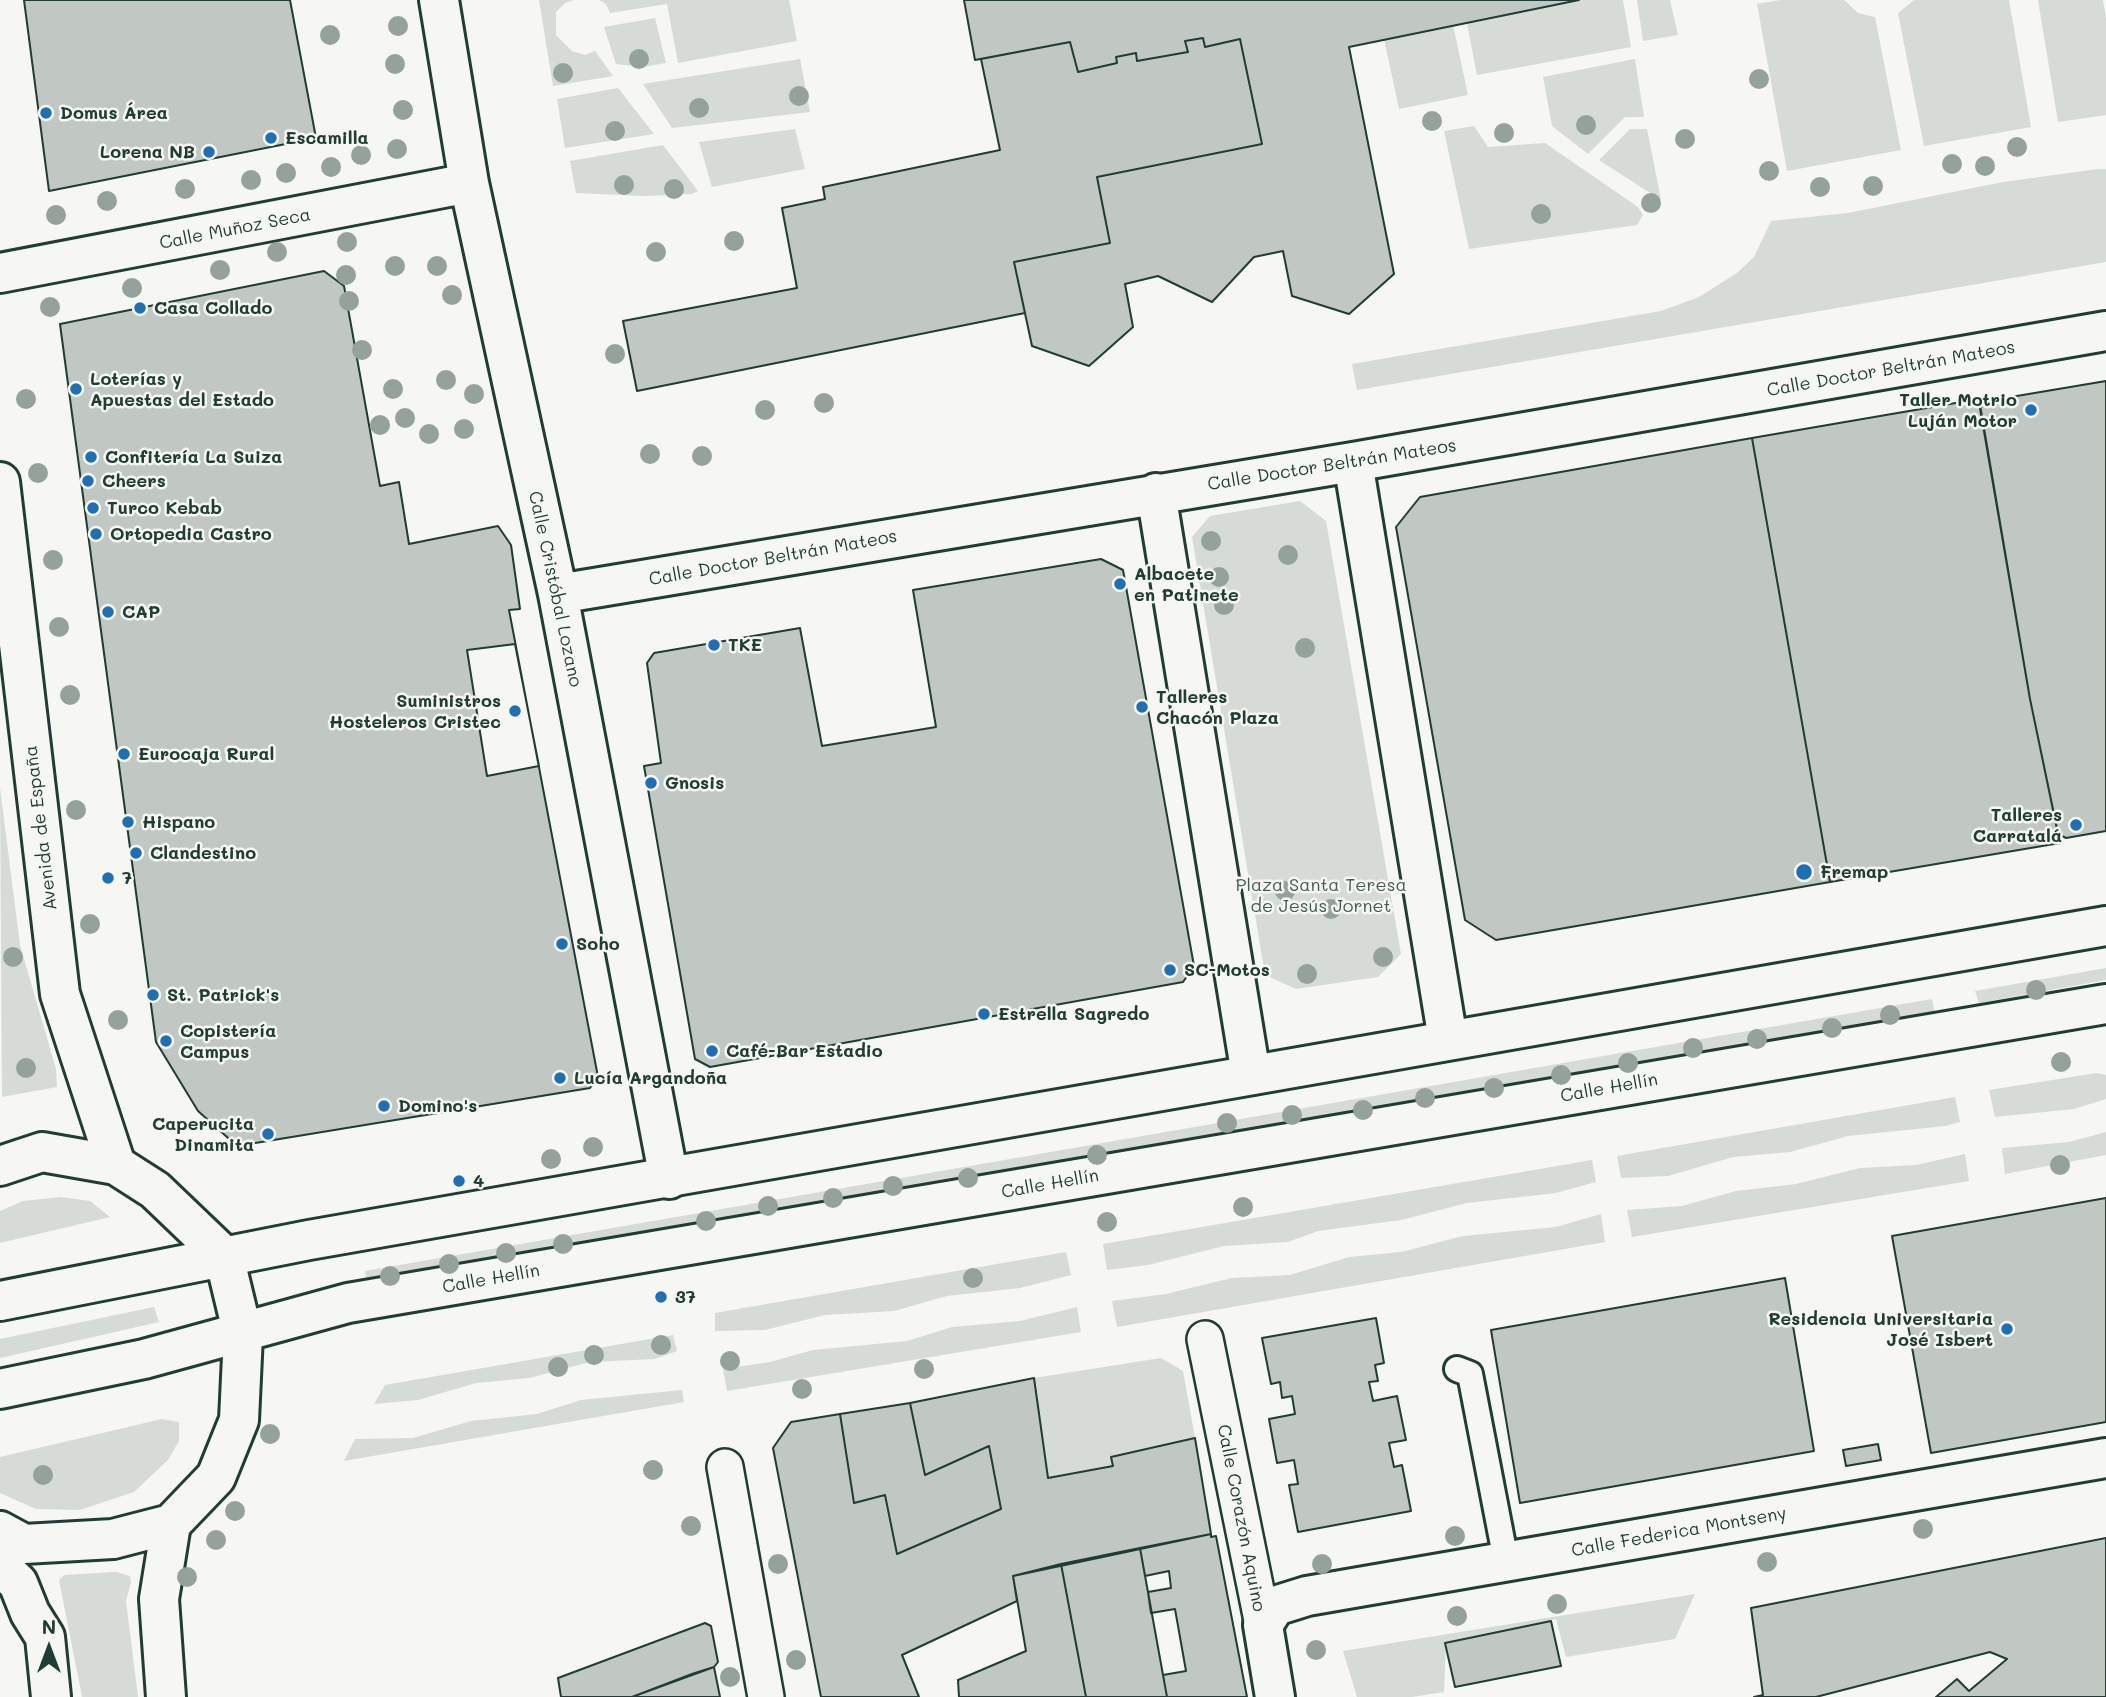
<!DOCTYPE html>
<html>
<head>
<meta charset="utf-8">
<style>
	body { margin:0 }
	#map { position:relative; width:2106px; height:1697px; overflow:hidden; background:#f6f6f2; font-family:Mali,sans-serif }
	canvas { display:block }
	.north { position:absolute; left:14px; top:1613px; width:70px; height:70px; -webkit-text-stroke:5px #f6f6f2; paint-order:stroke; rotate:0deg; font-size:19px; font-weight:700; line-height:28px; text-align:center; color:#1f3d34 }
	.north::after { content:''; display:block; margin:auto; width:24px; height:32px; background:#1f3d34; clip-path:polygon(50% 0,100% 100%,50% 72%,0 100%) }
</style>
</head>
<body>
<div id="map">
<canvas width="2106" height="1697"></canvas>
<div class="north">N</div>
</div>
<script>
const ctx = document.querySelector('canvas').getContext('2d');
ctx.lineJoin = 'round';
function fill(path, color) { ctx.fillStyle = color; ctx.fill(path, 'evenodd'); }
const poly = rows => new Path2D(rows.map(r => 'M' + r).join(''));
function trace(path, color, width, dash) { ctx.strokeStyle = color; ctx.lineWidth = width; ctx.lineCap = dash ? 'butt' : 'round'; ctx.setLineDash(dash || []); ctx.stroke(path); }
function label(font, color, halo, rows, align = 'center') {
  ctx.font = font + ' Mali,sans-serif'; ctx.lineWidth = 5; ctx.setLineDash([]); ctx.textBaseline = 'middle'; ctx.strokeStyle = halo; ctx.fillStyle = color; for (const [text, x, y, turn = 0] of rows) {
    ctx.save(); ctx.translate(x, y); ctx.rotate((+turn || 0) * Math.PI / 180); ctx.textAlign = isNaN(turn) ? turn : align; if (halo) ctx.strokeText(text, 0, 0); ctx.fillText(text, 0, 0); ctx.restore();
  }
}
fill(poly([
	[539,0,574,0,565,3,556,12,556,35,572,51,585,55,595,51,613,76,553,86],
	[599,0,789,0,797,41,678,63,667,4,610,13,606,4],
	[1579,0,1623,0,1631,47,1477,75,1467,23],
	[1637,0,1670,0,1678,35,1643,41],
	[1780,0,1844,0,1858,13,1875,17,1901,150,1787,171,1757,4],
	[1914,0,2009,0,2031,127,1924,146,1898,13],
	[2038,0,2103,0,2106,18,2106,115,2058,122],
	[655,18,666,63,642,67,616,64,604,27],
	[1453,25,1468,95,1399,109,1384,39],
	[800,59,810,112,672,128,643,84],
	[1635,59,1644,117,1625,117,1588,154,1552,126,1543,77],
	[618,88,654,134,565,148,557,99],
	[1474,126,1488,147,1545,143,1638,207,1643,215,1637,225,1469,249,1444,131],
	[795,129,805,169,712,187,699,142],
	[1630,129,1647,129,1661,200,1599,160],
	[663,145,698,191,692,194,644,196,576,193,570,161],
	[2098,169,2106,169,2106,262,1357,390,1352,364,1661,311,1699,297,1737,273,1754,257,1771,221,1848,213,2003,182],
	[1300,501,1326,521,1401,954,1378,977,1296,989,1265,975,1192,537,1210,516],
	[0,788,20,945,56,1069,57,1087,2,1097],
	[2106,968,2106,980,1979,1003,1975,991],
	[1932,999,1935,1015,367,1282,365,1271],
	[2097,1073,2106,1075,2106,1099,2074,1109,1995,1117,1989,1090],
	[1955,1097,1960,1122,1945,1126,1848,1136,1790,1152,1733,1157,1668,1176,1621,1178,1617,1156],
	[2106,1132,2106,1155,2005,1174,2002,1148,2069,1142],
	[1965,1154,1969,1181,1632,1237,1627,1210,1682,1206,1736,1191,1796,1184,1860,1168,1916,1165],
	[1592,1160,1596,1182,1556,1193,1467,1203,1401,1220,1318,1231,1288,1242,1224,1246,1148,1265,1107,1270,1103,1244],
	[61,1197,90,1201,110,1217,0,1243,0,1211,23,1201],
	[1601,1214,1605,1242,1117,1327,1112,1301,1166,1294,1232,1278,1290,1275,1349,1257,1401,1252,1463,1236,1556,1227],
	[1066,1252,1071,1275,1020,1288,947,1296,894,1311,825,1315,765,1330,715,1331,715,1313],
	[154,1307,159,1322,0,1358,0,1339],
	[1077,1307,1081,1332,727,1391,723,1369,770,1362,813,1350,907,1341,952,1327,1020,1321],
	[673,1335,677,1351,655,1359,590,1362,529,1378,476,1383,418,1400,374,1404,385,1385],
	[1161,1358,1183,1371,1195,1438,1111,1457,1113,1466,1048,1478,1034,1378],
	[682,1390,684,1402,344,1461,355,1439,413,1438,471,1421,537,1414,581,1400],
	[162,1419,179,1422,179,1441,168,1460,134,1492,80,1510,36,1509,0,1493,0,1457],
	[116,1572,130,1576,131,1582,126,1601,138,1697,82,1697,59,1580,64,1575],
	[1695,1594,1675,1639,1566,1657,1556,1619,1446,1643,1444,1692,1412,1697,1357,1697,1343,1651]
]), '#d6dbd6');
const building = poly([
	[24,0,290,0,316,138,49,191,24,0],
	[964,0,1579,0,1349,47,1394,274,1349,314,1292,296,1283,251,1254,257,1212,302,1158,276,1125,284,1133,327,1089,366,1032,346,1014,262,1110,243,1097,177,1262,144,1240,39,1205,47,1203,38,1185,41,1188,52,1137,61,1136,53,1116,57,1117,63,1078,72,1070,42,975,60,964,0],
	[1203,38,1205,47,1240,39,1262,144,1097,177,1110,243,1014,262,1025,313,637,391,623,321,797,288,782,208,825,199,823,187,1000,150,981,59,1070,42,1078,72,1117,63,1116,57,1136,53,1137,61,1188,52,1185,41,1203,38],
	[324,271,344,286,380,486,399,482,409,544,498,526,511,545,520,609,509,610,598,1077,590,1088,237,1146,198,1111,156,1042,60,324,324,271],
	[2106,381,2106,831,2066,838,2058,834,2030,699,1980,408,1987,401,2106,381],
	[1979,399,2030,699,2060,843,1830,882,1752,438,1979,399],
	[1752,438,1830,882,1496,940,1465,920,1396,527,1420,497,1752,438],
	[1101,559,1123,570,1194,966,1183,982,710,1067,695,1059,644,766,661,763,647,663,654,653,800,628,822,746,936,727,913,590,1101,559],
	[515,644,539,766,487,776,467,650,515,644],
	[2106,1198,2106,1422,1931,1453,1892,1236,2106,1198],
	[1785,1278,1814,1451,1520,1503,1491,1330,1785,1278],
	[1376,1318,1384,1363,1375,1365,1378,1381,1369,1382,1373,1401,1397,1396,1406,1440,1389,1443,1394,1467,1402,1465,1411,1511,1298,1532,1289,1485,1298,1484,1294,1460,1277,1463,1269,1419,1295,1414,1292,1396,1282,1398,1280,1382,1271,1384,1262,1338,1376,1318],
	[1034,1378,1048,1478,1113,1466,1111,1457,1195,1438,1211,1534,1013,1576,1017,1601,902,1655,919,1697,821,1697,773,1448,791,1422,840,1414,854,1503,885,1495,897,1554,1001,1509,989,1446,925,1475,910,1403,1034,1378],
	[910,1403,925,1475,989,1446,1001,1509,897,1554,885,1495,854,1503,840,1414,910,1403],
	[1878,1444,1881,1460,1846,1466,1843,1450,1878,1444],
	[1211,1534,1211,1537,1216,1536,1247,1697,1167,1697,1163,1675,1186,1671,1175,1609,1151,1613,1148,1592,1171,1588,1169,1571,1145,1576,1140,1548,1211,1534],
	[2106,1538,2106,1697,1936,1697,1957,1679,1969,1691,2007,1659,1990,1652,1816,1697,1754,1697,1763,1695,1751,1608,2106,1538],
	[1140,1548,1167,1697,1086,1697,1061,1564,1140,1548],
	[1061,1564,1086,1697,959,1697,958,1680,1026,1651,1013,1576,1061,1564],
	[1551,1621,1561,1666,1455,1687,1445,1643,1551,1621],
	[705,1623,711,1626,718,1662,714,1667,632,1697,561,1697,558,1678,705,1623],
	[714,1667,720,1697,632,1697,692,1674,714,1667]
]);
fill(building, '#c1c8c3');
trace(building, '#1f3d34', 2);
const service = poly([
	[1457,1369,1470,1374,1506,1561]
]);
const pedestrian = poly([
	[1205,1339,1263,1625],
	[725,1467,766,1697]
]);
const minor = poly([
	[439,0,469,183,558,594,669,1179],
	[0,273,469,183],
	[1353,462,1448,1040],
	[1156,493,1251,1075],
	[558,594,1353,462,2106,331],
	[1275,1697,1263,1625,1275,1606,1307,1596,2106,1458]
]);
const secondary = poly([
	[0,482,60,994,116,1165],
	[0,1566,18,1583,30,1613,45,1637,51,1697],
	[166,1697,159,1599,171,1524]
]);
const primary = poly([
	[0,1166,42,1152,116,1165,155,1190,224,1256,243,1335,239,1420,216,1477,171,1524,113,1539,24,1544,0,1531],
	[0,1301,309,1240,2106,926],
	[0,1389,144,1359,348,1303,2106,1004]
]);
trace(service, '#1f3d34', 30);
trace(pedestrian, '#1f3d34', 40);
trace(minor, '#1f3d34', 44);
trace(secondary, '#1f3d34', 44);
trace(primary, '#1f3d34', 44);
trace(service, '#f6f6f2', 24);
trace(pedestrian, '#f6f6f2', 35);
trace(minor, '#f6f6f2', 38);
trace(secondary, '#f6f6f2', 38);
trace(primary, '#f6f6f2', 38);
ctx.fillStyle = '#94a29b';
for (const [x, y] of [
	[398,26],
	[330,35],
	[639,59],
	[395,64],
	[563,73],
	[1759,79],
	[799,96],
	[699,108],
	[403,110],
	[1432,121],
	[1586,125],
	[615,131],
	[1504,133],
	[1685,139],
	[2017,147],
	[397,149],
	[361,155],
	[1952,164],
	[1985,166],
	[331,167],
	[1769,171],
	[286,173],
	[251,180],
	[624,185],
	[1873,186],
	[1820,187],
	[185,189],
	[674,189],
	[107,201],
	[1651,203],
	[1541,214],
	[56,215],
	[734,241],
	[347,242],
	[277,252],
	[656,252],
	[395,266],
	[437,266],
	[220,270],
	[346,275],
	[132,288],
	[452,295],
	[349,301],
	[50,307],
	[362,350],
	[615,354],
	[446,380],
	[393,389],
	[474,394],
	[26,399],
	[824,403],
	[765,410],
	[405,418],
	[380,425],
	[464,429],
	[429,434],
	[650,454],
	[702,456],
	[38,473],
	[1211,541],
	[1288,555],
	[53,560],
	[1219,577],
	[1224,605],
	[59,627],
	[1305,648],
	[70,695],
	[76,810],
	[1285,891],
	[1331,909],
	[90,924],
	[13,957],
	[1383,957],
	[1307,974],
	[2036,990],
	[1890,1015],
	[118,1020],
	[1832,1028],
	[1757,1039],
	[1693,1048],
	[2061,1062],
	[1628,1063],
	[26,1068],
	[1561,1075],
	[1494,1088],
	[1425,1098],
	[1363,1110],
	[1292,1115],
	[1227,1123],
	[593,1147],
	[1097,1155],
	[551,1159],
	[2060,1165],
	[968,1178],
	[893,1186],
	[833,1198],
	[768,1206],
	[1243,1207],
	[706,1221],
	[1107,1222],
	[563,1244],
	[506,1253],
	[449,1264],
	[390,1276],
	[973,1278],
	[661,1345],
	[594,1355],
	[730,1361],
	[558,1367],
	[924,1369],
	[802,1389],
	[270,1434],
	[653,1470],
	[43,1475],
	[235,1511],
	[691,1526],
	[1923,1529],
	[1455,1536],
	[216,1540],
	[1767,1562],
	[778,1564],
	[1322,1564],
	[187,1577],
	[1557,1604],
	[1457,1616],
	[1316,1650],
	[796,1660],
	[730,1677]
]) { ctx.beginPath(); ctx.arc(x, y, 10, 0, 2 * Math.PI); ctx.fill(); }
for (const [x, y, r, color] of [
	[46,113,7,"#1f6fb2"],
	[271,138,7,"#1f6fb2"],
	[209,152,7,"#1f6fb2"],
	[140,308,7,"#1f6fb2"],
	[76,389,7,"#1f6fb2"],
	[2031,410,7,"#1f6fb2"],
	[91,457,7,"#1f6fb2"],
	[88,481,7,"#1f6fb2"],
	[93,508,7,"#1f6fb2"],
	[96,534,7,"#1f6fb2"],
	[1120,584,7,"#1f6fb2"],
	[108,612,7,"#1f6fb2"],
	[714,645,7,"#1f6fb2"],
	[1142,707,7,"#1f6fb2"],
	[515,711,7,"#1f6fb2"],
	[124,754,7,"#1f6fb2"],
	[651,783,7,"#1f6fb2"],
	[128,822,7,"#1f6fb2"],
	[2076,825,7,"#1f6fb2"],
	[136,853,7,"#1f6fb2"],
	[1804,872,9,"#1f6fb2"],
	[108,878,7,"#1f6fb2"],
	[562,944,7,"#1f6fb2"],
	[1170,970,7,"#1f6fb2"],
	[153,995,7,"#1f6fb2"],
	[984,1014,7,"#1f6fb2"],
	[166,1041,7,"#1f6fb2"],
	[712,1051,7,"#1f6fb2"],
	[560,1078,7,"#1f6fb2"],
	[384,1106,7,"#1f6fb2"],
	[268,1134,7,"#1f6fb2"],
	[459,1181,7,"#1f6fb2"],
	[661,1297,7,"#1f6fb2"],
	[2007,1329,7,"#1f6fb2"]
]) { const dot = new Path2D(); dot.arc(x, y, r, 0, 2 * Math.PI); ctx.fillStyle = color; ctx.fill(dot); trace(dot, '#f6f6f2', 2.5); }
label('bold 18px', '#1f3d34', '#f6f6f2', [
	["Domus Área",60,113],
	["Escamilla",285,138],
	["Lorena NB",195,152,"right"],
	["Casa Collado",154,308],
	["Loterías y",90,379],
	["Apuestas del Estado",90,400],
	["Taller Motrio",2017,400,"right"],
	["Luján Motor",2017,421,"right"],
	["Confitería La Suiza",105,457],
	["Cheers",102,481],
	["Turco Kebab",107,508],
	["Ortopedia Castro",110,534],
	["Albacete",1134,574],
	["en Patinete",1134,595],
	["CAP",122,612],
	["TKE",728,645],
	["Talleres",1156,697],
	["Chacón Plaza",1156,718],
	["Suministros",501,701,"right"],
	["Hosteleros Cristec",501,722,"right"],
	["Eurocaja Rural",138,754],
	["Gnosis",665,783],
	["Talleres",2062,815,"right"],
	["Carratalá",2062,836,"right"],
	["Hispano",142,822],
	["Clandestino",150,853],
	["Fremap",1820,872],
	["7",122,878],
	["Soho",576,944],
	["SC-Motos",1184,970],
	["St. Patrick's",167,995],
	["Estrella Sagredo",998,1014],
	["Copistería",180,1031],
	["Campus",180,1052],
	["Café-Bar Estadio",726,1051],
	["Lucía Argandoña",574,1078],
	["Domino's",398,1106],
	["Caperucita",254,1124,"right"],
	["Dinamita",254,1145,"right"],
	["4",473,1181],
	["37",675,1297],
	["Residencia Universitaria",1993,1319,"right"],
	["José Isbert",1993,1340,"right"]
], 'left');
label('18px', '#1f3d34', '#f6f6f2', [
	["Calle Muñoz Seca",235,229,-11],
	["Calle Doctor Beltrán Mateos",1891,369,-10],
	["Calle Doctor Beltrán Mateos",1332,465,-9],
	["Calle Doctor Beltrán Mateos",773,558,-10],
	["Calle Cristóbal Lozano",555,589,78],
	["Avenida de España",41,828,-97],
	["Calle Hellín",1609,1088,-10],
	["Calle Hellín",1050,1184,-10],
	["Calle Hellín",491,1279,-10],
	["Calle Corazón Aquino",1241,1518,79],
	["Calle Federica Montseny",1679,1532,-10]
]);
label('18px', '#445d54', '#f6f6f2', [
	["Plaza Santa Teresa",1321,885],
	["de Jesús Jornet",1321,906]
]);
</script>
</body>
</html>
